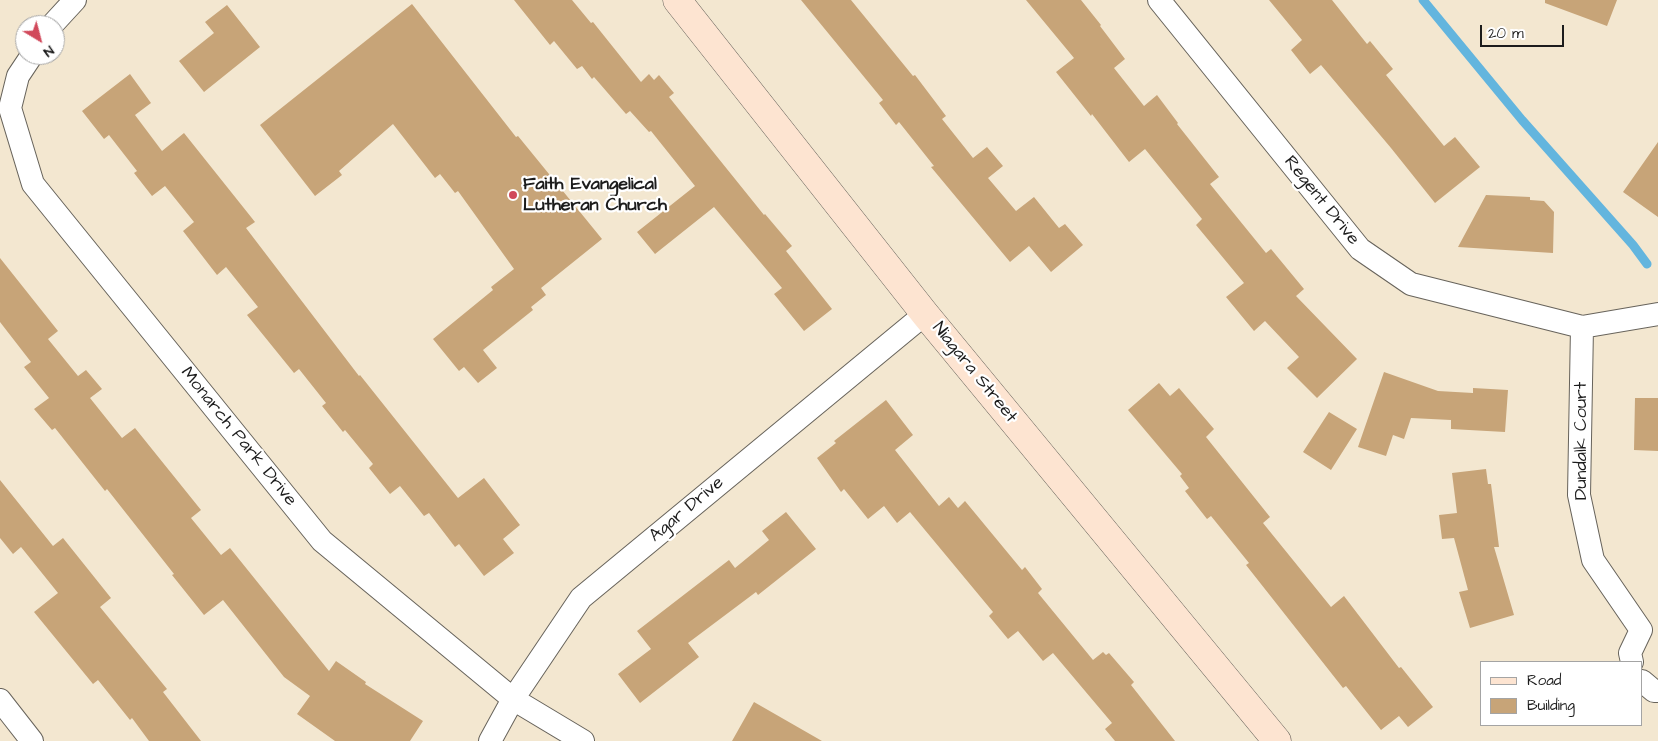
<!DOCTYPE html>
<html>
<head>
<meta charset="utf-8">
<style>
	body { margin:0 }
	#map { position:relative; width:1658px; height:741px; overflow:hidden; background:#f3e7d0; font-family:"Architects Daughter",sans-serif }
	canvas { display:block }
	.legend { position:absolute; left:1480px; top:661px; width:162px; height:65px; box-sizing:border-box; background:#fff; border:1px solid #a4a4a4; margin:0; padding:6px 9px; list-style:none; font-size:15px; color:#1c1c1c }
	.legend li { display:flex; align-items:center; gap:10px; height:25px }
	.legend b { width:25px; border:1px solid #a4a4a4 }
	.north { position:absolute; left:15px; top:15px; width:50px; height:50px; box-sizing:border-box; background:#fff; border:1px solid #a4a4a4; border-radius:50%; rotate:143deg; font-size:14px; font-weight:700; line-height:20px; text-align:center; color:#1c1c1c }
	.north::after { content:''; display:block; margin:auto; width:18px; height:22px; background:#d1495b; clip-path:polygon(50% 0,100% 100%,50% 72%,0 100%) }
	.scale { position:absolute; left:1480px; top:25px; width:84px; height:22px; box-sizing:border-box; border:2px solid #1c1c1c; border-top:0; padding-left:6px; font-size:15px; line-height:18px; white-space:nowrap; color:#1c1c1c; -webkit-text-stroke:4px #fff; paint-order:stroke }
</style>
</head>
<body>
<div id="map">
<canvas width="1658" height="741"></canvas>
<ul class="legend">
<li><b style="height:6px;background:#fde4d1"></b>Road</li>
<li><b style="height:14px;background:#c7a478"></b>Building</li>
</ul>
<div class="north">N</div>
<div class="scale">20 m</div>
</div>
<script>
const ctx = document.querySelector('canvas').getContext('2d');
ctx.lineJoin = 'round';
const poly = rows => new Path2D(rows.map(r => 'M' + r).join(''));
function trace(path, color, width, dash) { ctx.strokeStyle = color; ctx.lineWidth = width; ctx.lineCap = dash ? 'butt' : 'round'; ctx.setLineDash(dash || []); ctx.stroke(path); }
function fill(path, color) { ctx.fillStyle = color; ctx.fill(path, 'evenodd'); }
function label(font, color, halo, rows, align = 'center') {
  ctx.font = font + ' "Architects Daughter",sans-serif'; ctx.lineWidth = 4.5; ctx.setLineDash([]); ctx.textBaseline = 'middle'; ctx.strokeStyle = halo; ctx.fillStyle = color; for (const [text, x, y, turn = 0] of rows) {
    ctx.save(); ctx.translate(x, y); ctx.rotate((+turn || 0) * Math.PI / 180); ctx.textAlign = isNaN(turn) ? turn : align; if (halo) ctx.strokeText(text, 0, 0); ctx.fillText(text, 0, 0); ctx.restore();
  }
}
trace(poly([
	[1423,0,1522,120,1633,245,1647,264]
]), '#63b5de', 9);
fill(poly([
	[514,0,572,0,591,23,593,22,641,82,649,74,654,80,659,75,674,93,669,97,764,215,765,214,792,246,786,251,832,309,804,331,774,294,782,288,714,207,655,254,637,232,695,186,651,131,649,132,630,111,626,114,594,77,592,79,582,66,577,69,554,41,550,45],
	[801,0,851,0,913,76,915,75,946,116,942,119,973,158,987,147,1003,166,988,178,1016,211,1034,197,1059,228,1065,224,1083,245,1051,272,1029,246,1010,262,931,167,934,166,899,122,896,125,879,103,883,100],
	[1026,0,1081,0,1101,25,1100,26,1125,59,1114,68,1144,106,1157,95,1178,123,1177,124,1219,177,1210,184,1266,253,1271,249,1304,289,1296,296,1357,359,1317,398,1287,368,1299,357,1265,321,1254,331,1226,297,1244,283,1196,225,1202,219,1145,149,1129,162,1092,114,1091,116,1056,72,1074,58],
	[1269,0,1332,0,1367,44,1370,41,1393,69,1386,75,1444,146,1455,137,1480,167,1435,203,1391,148,1321,65,1310,74,1291,50,1302,40],
	[1545,0,1617,0,1607,26,1545,3],
	[412,4,516,137,518,136,602,239,541,288,546,295,531,307,533,310,483,350,497,368,478,383,464,367,459,371,433,339,493,290,491,287,514,269,458,191,455,193,440,174,435,178,393,124,339,171,342,175,315,196,260,125],
	[227,5,260,47,204,92,179,61,214,33,205,22],
	[130,74,151,103,135,115,162,151,184,133,255,222,246,228,359,376,360,375,458,498,484,478,520,525,503,539,514,553,484,576,459,544,455,547,429,513,424,516,400,486,390,494,369,468,373,464,345,430,343,432,322,406,326,403,299,369,294,373,247,315,258,307,226,267,217,275,183,231,194,222,165,186,152,196,134,173,137,171,109,135,104,139,82,111],
	[1658,142,1658,217,1623,192],
	[1486,195,1530,197,1530,200,1544,201,1554,212,1553,253,1458,247],
	[0,258,58,331,48,339,78,376,86,370,102,389,90,398,122,438,135,428,201,510,191,518,221,555,230,548,329,671,336,661,366,682,365,684,423,721,410,741,335,741,297,714,310,696,284,677,223,600,204,615,172,575,174,574,107,489,105,491,55,428,52,430,34,409,49,398,24,367,31,362,0,322],
	[1384,372,1438,391,1473,393,1473,388,1508,390,1505,432,1451,429,1451,420,1411,418,1404,439,1393,435,1386,456,1358,447],
	[1159,383,1170,396,1179,388,1214,429,1206,437,1270,517,1263,523,1331,607,1344,596,1399,668,1401,667,1433,707,1408,727,1399,716,1381,730,1346,686,1343,688,1246,565,1249,563,1211,516,1207,519,1185,491,1189,488,1180,476,1182,474,1128,410],
	[1635,398,1658,398,1658,451,1634,450],
	[886,400,913,435,895,450,939,506,949,497,958,508,965,501,1022,570,1025,567,1042,589,1038,593,1093,660,1103,652,1106,655,1109,653,1134,682,1131,685,1175,741,1115,741,1105,729,1112,723,1053,653,1043,661,1018,631,1008,639,989,616,993,612,910,512,897,523,884,506,868,519,844,489,841,492,817,458,836,443,834,441],
	[1329,412,1357,429,1331,470,1303,452],
	[1486,469,1488,484,1491,484,1499,547,1494,547,1514,615,1470,628,1459,592,1468,590,1454,538,1442,539,1439,515,1457,513,1452,473],
	[0,480,53,546,63,538,111,598,100,607,167,689,163,692,201,741,149,741,132,718,130,720,98,680,93,684,34,612,58,593,21,547,13,554,0,538],
	[786,512,816,549,758,595,756,592,688,643,699,657,640,703,618,674,651,649,637,631,729,560,735,568,769,540,762,531],
	[754,702,822,741,732,741]
]), '#c7a478');
const street = poly([
	[1159,0,1360,249,1411,284,1582,327,1658,314],
	[52,25,75,0],
	[32,55,18,76,10,108,33,184,322,541,513,699,583,741],
	[1582,327,1579,495,1593,560,1641,630],
	[1632,662,1630,653,1641,630],
	[1642,681,1654,691,1658,691],
	[0,700,32,741],
	[490,741,513,699,581,598,925,314]
]);
const secondary = poly([
	[677,0,925,314,1277,741]
]);
trace(street, '#67635b', 24);
trace(secondary, '#67635b', 29);
trace(street, '#fff', 22);
trace(secondary, '#fde4d1', 28);
for (const [x, y, r, color] of [
	[513,195,5,"#d1495b"]
]) { const dot = new Path2D(); dot.arc(x, y, r, 0, 2 * Math.PI); ctx.fillStyle = color; ctx.fill(dot); trace(dot, '#fff', 2); }
label('bold 18px', '#1c1c1c', '#fff', [
	["Faith Evangelical",523,185],
	["Lutheran Church",523,206]
], 'left');
label('18px', '#1c1c1c', '#fff', [
	["Regent Drive",1321,201,51],
	["Niagara Street",974,373,51],
	["Monarch Park Drive",238,437,51],
	["Dundalk Court",1582,441,-90],
	["Agar Drive",687,510,-40]
]);
</script>
</body>
</html>
